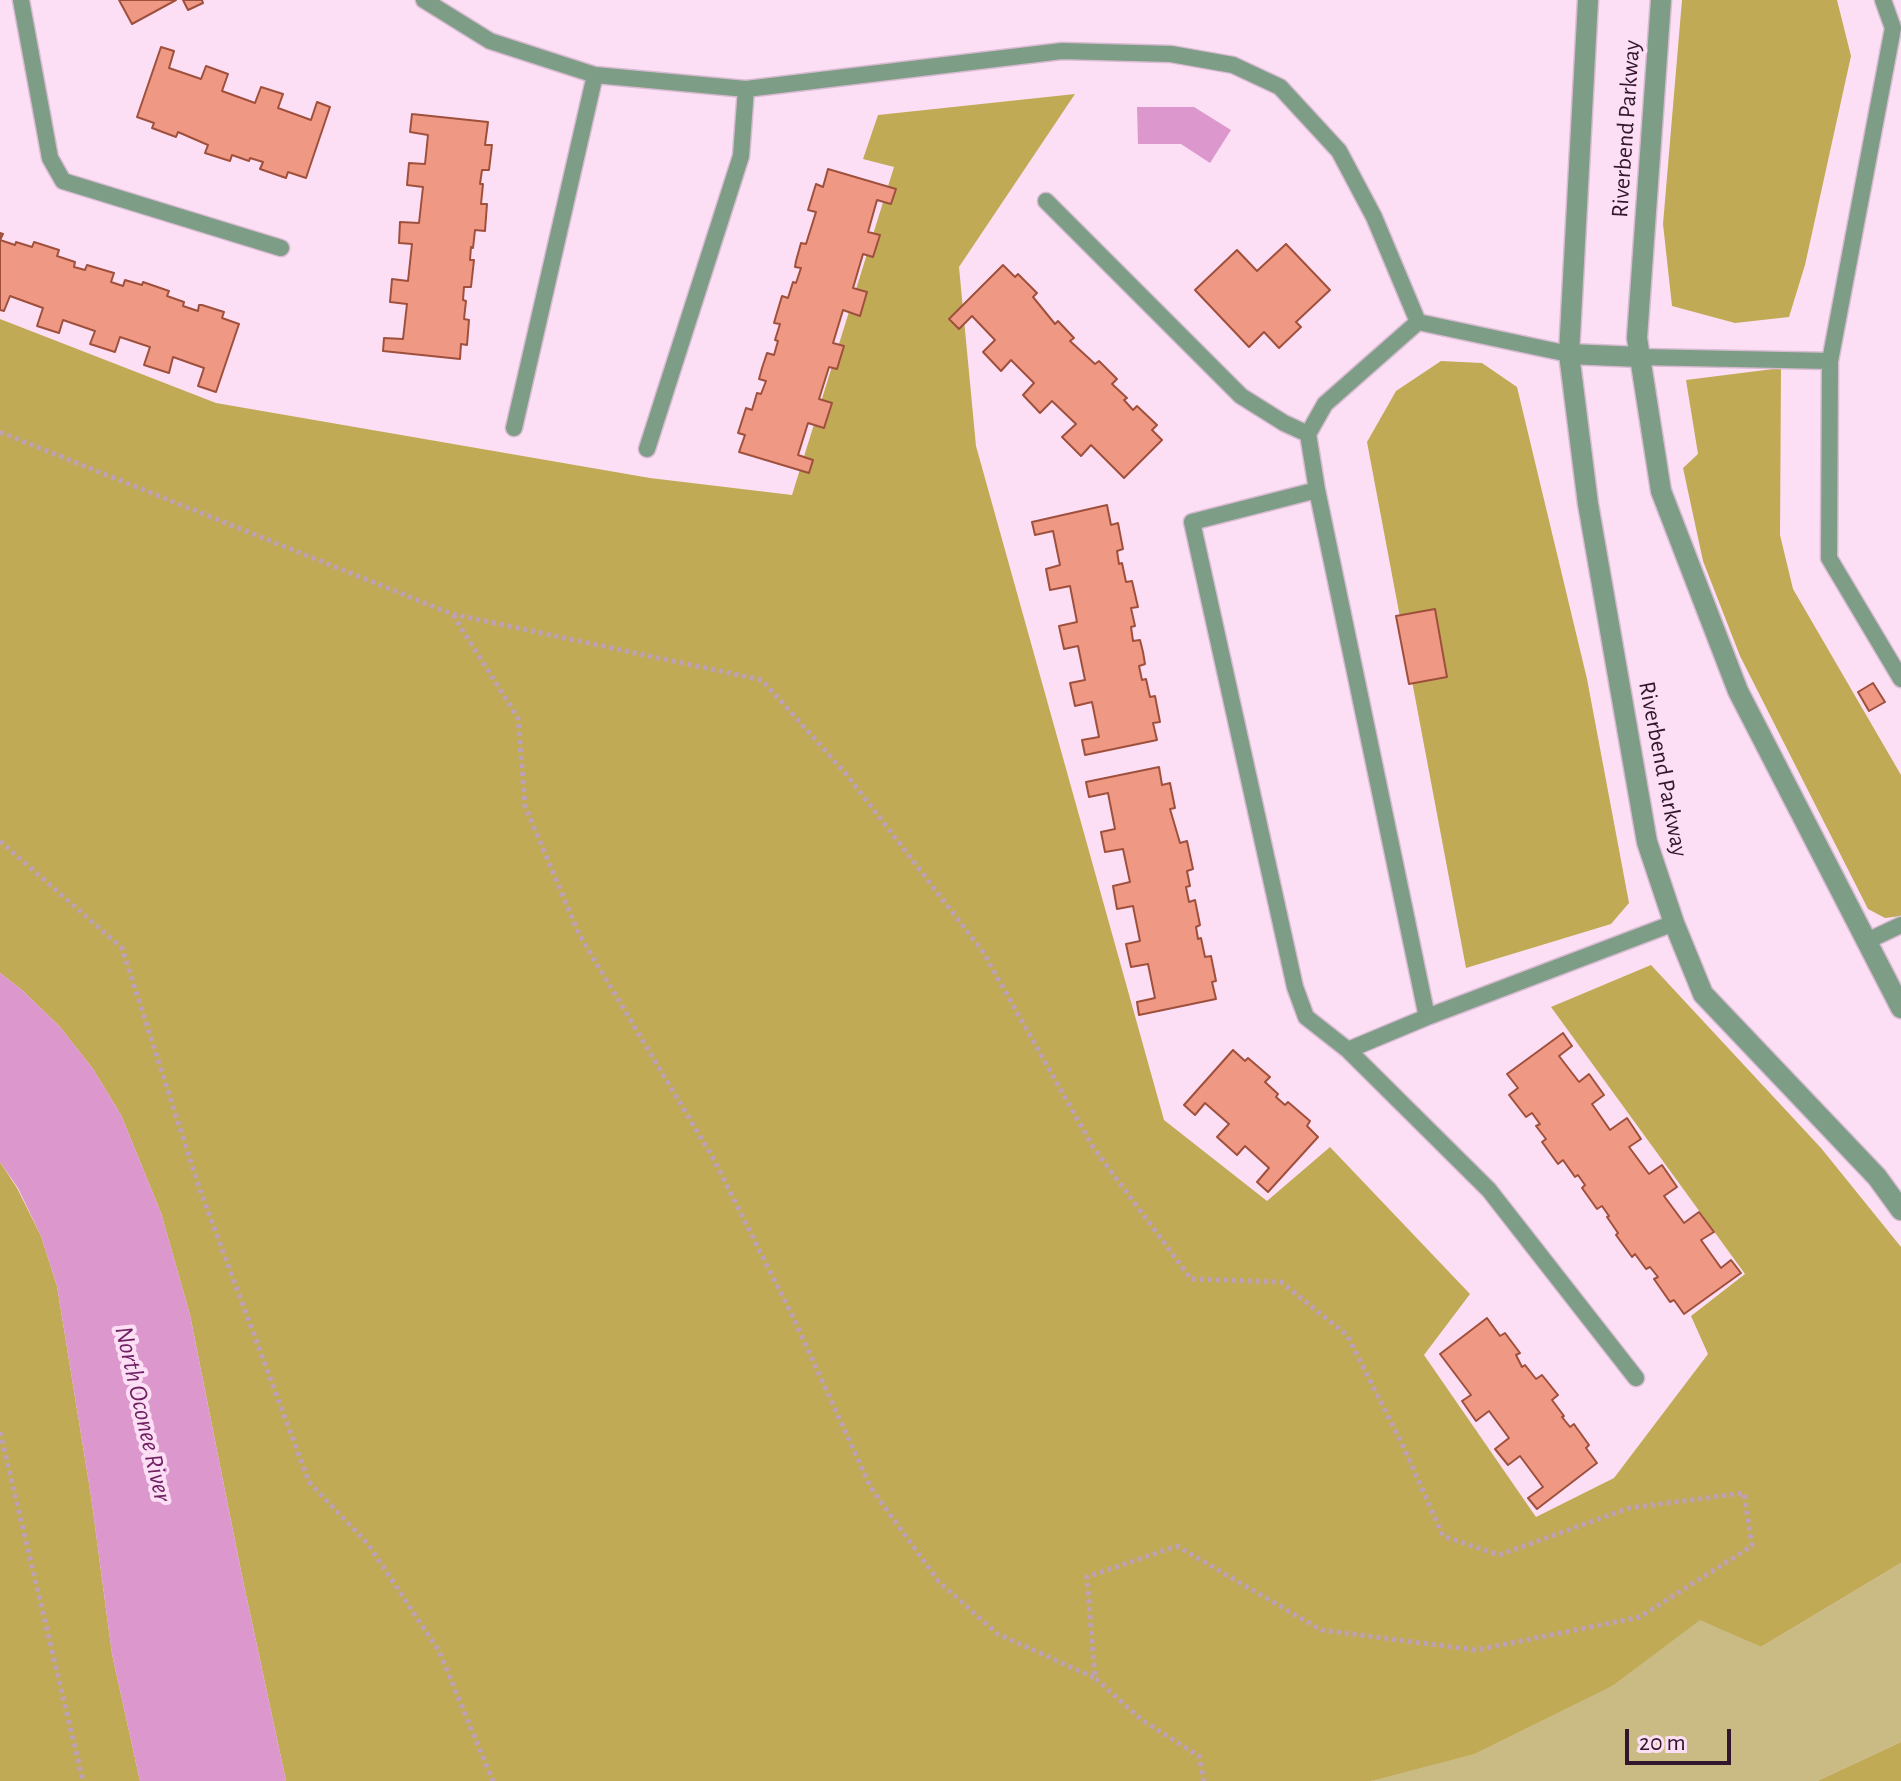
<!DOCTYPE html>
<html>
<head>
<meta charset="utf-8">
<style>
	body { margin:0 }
	#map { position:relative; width:1901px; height:1781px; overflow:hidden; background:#fddff5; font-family:"Alegreya Sans",sans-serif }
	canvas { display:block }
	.scale { position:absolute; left:1625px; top:1729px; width:106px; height:36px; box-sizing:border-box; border:4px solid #31162c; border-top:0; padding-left:10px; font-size:24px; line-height:28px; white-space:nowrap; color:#31162c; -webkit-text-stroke:6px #fddff5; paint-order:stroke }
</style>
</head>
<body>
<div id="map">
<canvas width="1901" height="1781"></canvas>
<div class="scale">20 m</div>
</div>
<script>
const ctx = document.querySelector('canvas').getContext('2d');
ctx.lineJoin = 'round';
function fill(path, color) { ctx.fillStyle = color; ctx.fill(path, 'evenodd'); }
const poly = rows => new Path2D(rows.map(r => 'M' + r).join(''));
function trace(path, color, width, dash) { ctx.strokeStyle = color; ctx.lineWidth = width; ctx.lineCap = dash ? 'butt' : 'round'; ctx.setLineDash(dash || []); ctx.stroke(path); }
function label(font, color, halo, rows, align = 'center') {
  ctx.font = font + ' "Alegreya Sans",sans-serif'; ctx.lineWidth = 8; ctx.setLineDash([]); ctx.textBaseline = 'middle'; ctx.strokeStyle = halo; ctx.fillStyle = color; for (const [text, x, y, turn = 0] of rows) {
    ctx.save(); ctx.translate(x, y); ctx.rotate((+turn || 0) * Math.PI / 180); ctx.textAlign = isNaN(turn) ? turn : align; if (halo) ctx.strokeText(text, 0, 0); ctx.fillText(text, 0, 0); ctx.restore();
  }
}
fill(poly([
	[1901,1563,1901,1742,1817,1781,1371,1781,1614,1685,1700,1619,1761,1647]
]), '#cabb84');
fill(poly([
	[1682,0,1837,0,1851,56,1805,265,1789,317,1735,323,1672,306,1663,224],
	[1075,94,959,267,976,446,1164,1120,1267,1201,1330,1147,1470,1294,1424,1355,1536,1517,1614,1478,1708,1354,1691,1316,1745,1274,1551,1007,1651,965,1821,1148,1901,1247,1901,1563,1761,1647,1700,1620,1614,1685,1474,1754,1371,1781,286,1781,242,1576,190,1315,161,1213,121,1115,93,1069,60,1027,22,990,0,973,0,319,216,403,650,478,792,495,894,167,863,159,878,115],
	[1441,361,1482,363,1517,387,1587,679,1629,903,1611,924,1466,968,1367,442,1396,391],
	[1781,368,1780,535,1793,589,1901,775,1901,916,1885,918,1868,909,1740,656,1703,561,1683,468,1698,454,1686,380],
	[0,1162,17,1188,41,1236,57,1286,91,1496,112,1654,140,1781,0,1781],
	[1901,1742,1901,1781,1817,1781]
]), '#c0aa55');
fill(poly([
	[1137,107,1194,107,1231,130,1210,163,1181,144,1138,144],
	[0,973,22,990,60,1027,93,1069,121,1115,161,1213,190,1315,242,1576,286,1781,140,1781,112,1654,91,1496,57,1286,41,1236,18,1188,0,1162]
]), '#dc97cd');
const building = poly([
	[119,0,176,0,132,24,119,0],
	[183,0,202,0,203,3,188,10,183,0],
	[161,47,174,51,169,68,201,79,206,66,228,74,222,91,255,103,261,87,283,94,278,108,311,120,317,102,330,107,306,178,288,172,286,178,260,169,263,162,250,158,249,161,232,155,230,161,205,153,208,145,178,132,176,137,152,128,154,123,137,117,161,47],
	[412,114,488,122,485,145,492,145,489,170,482,170,480,184,483,184,481,204,487,204,485,231,475,230,473,248,471,247,470,260,474,260,471,287,464,287,463,300,466,301,464,319,469,320,467,345,461,344,460,359,383,351,384,338,403,339,407,304,390,302,392,279,408,281,412,244,399,243,400,222,419,223,423,187,407,185,409,163,425,164,428,135,410,132,412,114],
	[828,169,896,189,891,204,877,200,868,232,880,235,873,257,863,254,853,288,867,292,860,316,843,310,833,343,844,346,837,369,829,367,819,399,832,403,824,428,808,423,798,455,813,460,809,473,739,452,745,435,738,433,746,408,752,410,757,393,761,394,766,381,759,379,762,368,767,353,774,355,778,341,775,340,780,324,774,323,776,316,782,296,788,298,793,282,796,283,801,268,795,267,796,261,801,243,806,244,816,212,808,210,816,184,823,187,828,169],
	[0,233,3,234,0,240,15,245,16,242,32,247,34,242,59,250,57,256,75,262,74,267,85,270,87,265,114,273,111,282,123,286,125,280,142,285,143,282,169,291,167,296,184,302,183,306,198,311,199,305,202,305,224,312,222,318,239,324,216,392,198,386,204,368,173,357,169,373,144,365,150,347,120,337,115,352,90,344,95,331,63,320,59,333,37,326,43,308,10,296,4,311,0,310,0,233],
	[1286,244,1330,290,1296,322,1301,327,1279,348,1264,332,1249,347,1195,290,1237,250,1257,271,1286,244],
	[1003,265,1015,277,1018,274,1037,293,1033,297,1055,324,1058,321,1074,338,1070,341,1095,364,1099,361,1117,379,1112,384,1127,398,1124,400,1133,410,1137,406,1157,425,1152,430,1162,440,1124,478,1091,445,1081,456,1062,437,1076,424,1052,401,1040,413,1023,395,1034,383,1011,360,1001,371,983,352,995,340,972,316,959,329,949,319,1003,265],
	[1107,505,1111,525,1118,523,1123,549,1117,551,1119,564,1122,563,1126,582,1132,581,1138,607,1131,608,1135,626,1131,627,1133,641,1140,640,1143,652,1145,664,1139,666,1142,680,1146,679,1150,697,1155,696,1160,722,1153,723,1157,740,1085,755,1082,740,1099,737,1092,702,1075,706,1070,683,1085,680,1078,646,1064,649,1059,626,1077,622,1070,586,1050,590,1046,569,1060,565,1053,531,1035,535,1032,522,1107,505],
	[1435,609,1447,677,1409,684,1396,616,1435,609],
	[1873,683,1885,702,1869,711,1858,692,1873,683],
	[1159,767,1162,785,1170,783,1175,808,1170,809,1180,843,1187,841,1193,869,1187,871,1190,886,1186,887,1189,902,1195,900,1200,925,1196,927,1198,939,1201,938,1205,957,1211,956,1216,981,1212,982,1216,999,1139,1015,1137,1002,1155,998,1148,964,1131,967,1126,944,1140,941,1133,906,1117,909,1113,886,1130,882,1123,849,1105,852,1101,832,1115,829,1108,793,1089,797,1086,782,1159,767],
	[1563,1033,1572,1046,1559,1056,1579,1082,1589,1074,1604,1095,1592,1104,1610,1130,1627,1118,1641,1139,1629,1147,1649,1174,1662,1165,1677,1187,1664,1196,1684,1223,1699,1212,1714,1232,1701,1240,1721,1268,1731,1260,1741,1273,1684,1314,1674,1300,1670,1302,1654,1279,1658,1277,1650,1267,1646,1269,1635,1254,1632,1257,1616,1235,1618,1233,1607,1217,1609,1216,1602,1206,1597,1209,1582,1188,1585,1185,1578,1175,1575,1177,1563,1160,1558,1164,1542,1142,1546,1139,1536,1126,1540,1124,1532,1113,1526,1117,1509,1095,1518,1088,1507,1074,1563,1033],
	[1233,1050,1245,1061,1248,1058,1270,1077,1265,1082,1278,1094,1276,1097,1285,1105,1288,1102,1310,1121,1307,1126,1318,1137,1268,1192,1257,1182,1269,1168,1245,1146,1237,1155,1217,1137,1229,1124,1205,1103,1195,1115,1184,1105,1233,1050],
	[1487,1318,1500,1336,1505,1333,1520,1353,1516,1355,1522,1367,1525,1365,1536,1379,1542,1375,1558,1395,1552,1400,1564,1416,1562,1417,1570,1427,1574,1424,1576,1427,1589,1445,1586,1448,1597,1463,1537,1509,1528,1498,1543,1487,1520,1456,1508,1465,1495,1449,1509,1438,1489,1411,1476,1421,1462,1401,1471,1395,1440,1354,1487,1318]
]);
fill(building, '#ef9984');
trace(building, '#9f503d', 2);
const lane = poly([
	[21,0,50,158,63,181,281,248],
	[424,0,490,41,595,75,746,89],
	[1046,201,1241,396,1284,423,1308,434],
	[1640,357,1830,361,1829,558,1901,679],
	[1830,361,1893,28,1883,0],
	[514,428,595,75],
	[647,449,741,156,746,89,1062,51,1171,54,1233,65,1280,87,1339,151,1374,217,1418,322],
	[1317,490,1192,522,1295,987,1306,1017,1348,1050],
	[1867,941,1901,925],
	[1427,1017,1317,490,1308,434,1325,404,1418,322,1569,354],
	[1636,1378,1489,1190,1348,1050,1427,1017,1674,923]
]);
const street = poly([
	[1588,0,1569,354,1588,504,1647,842,1674,923,1703,994,1877,1177,1901,1210],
	[1661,0,1637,338,1661,491,1738,691,1901,1008],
	[1569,354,1640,357]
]);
trace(lane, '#d8bbd1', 19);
trace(street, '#d8bbd1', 23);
trace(poly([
	[0,432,452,614,762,680,847,775,983,952,1093,1147,1191,1279,1281,1282,1347,1335,1404,1448,1443,1536,1499,1555,1629,1508,1744,1493,1752,1546,1640,1617,1476,1650,1321,1630,1177,1546,1087,1577,1095,1678,1142,1720,1199,1756,1204,1781],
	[453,615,518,718,525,806,579,934,713,1158,793,1317,871,1488,939,1582,998,1634,1095,1678],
	[0,841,122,948,200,1190,309,1482,368,1544,439,1651,493,1781],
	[0,1432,83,1781]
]), '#bea1b7', 5, [4, 4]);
trace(lane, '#7d9d87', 16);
trace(street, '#7d9d87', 20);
label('24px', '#31162c', '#fddff5', [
	["Riverbend Parkway",1626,129,-86],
	["Riverbend Parkway",1663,769,79]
]);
label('italic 26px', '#702063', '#fddff5', [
	["North Oconee River",143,1414,77]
]);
</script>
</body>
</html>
